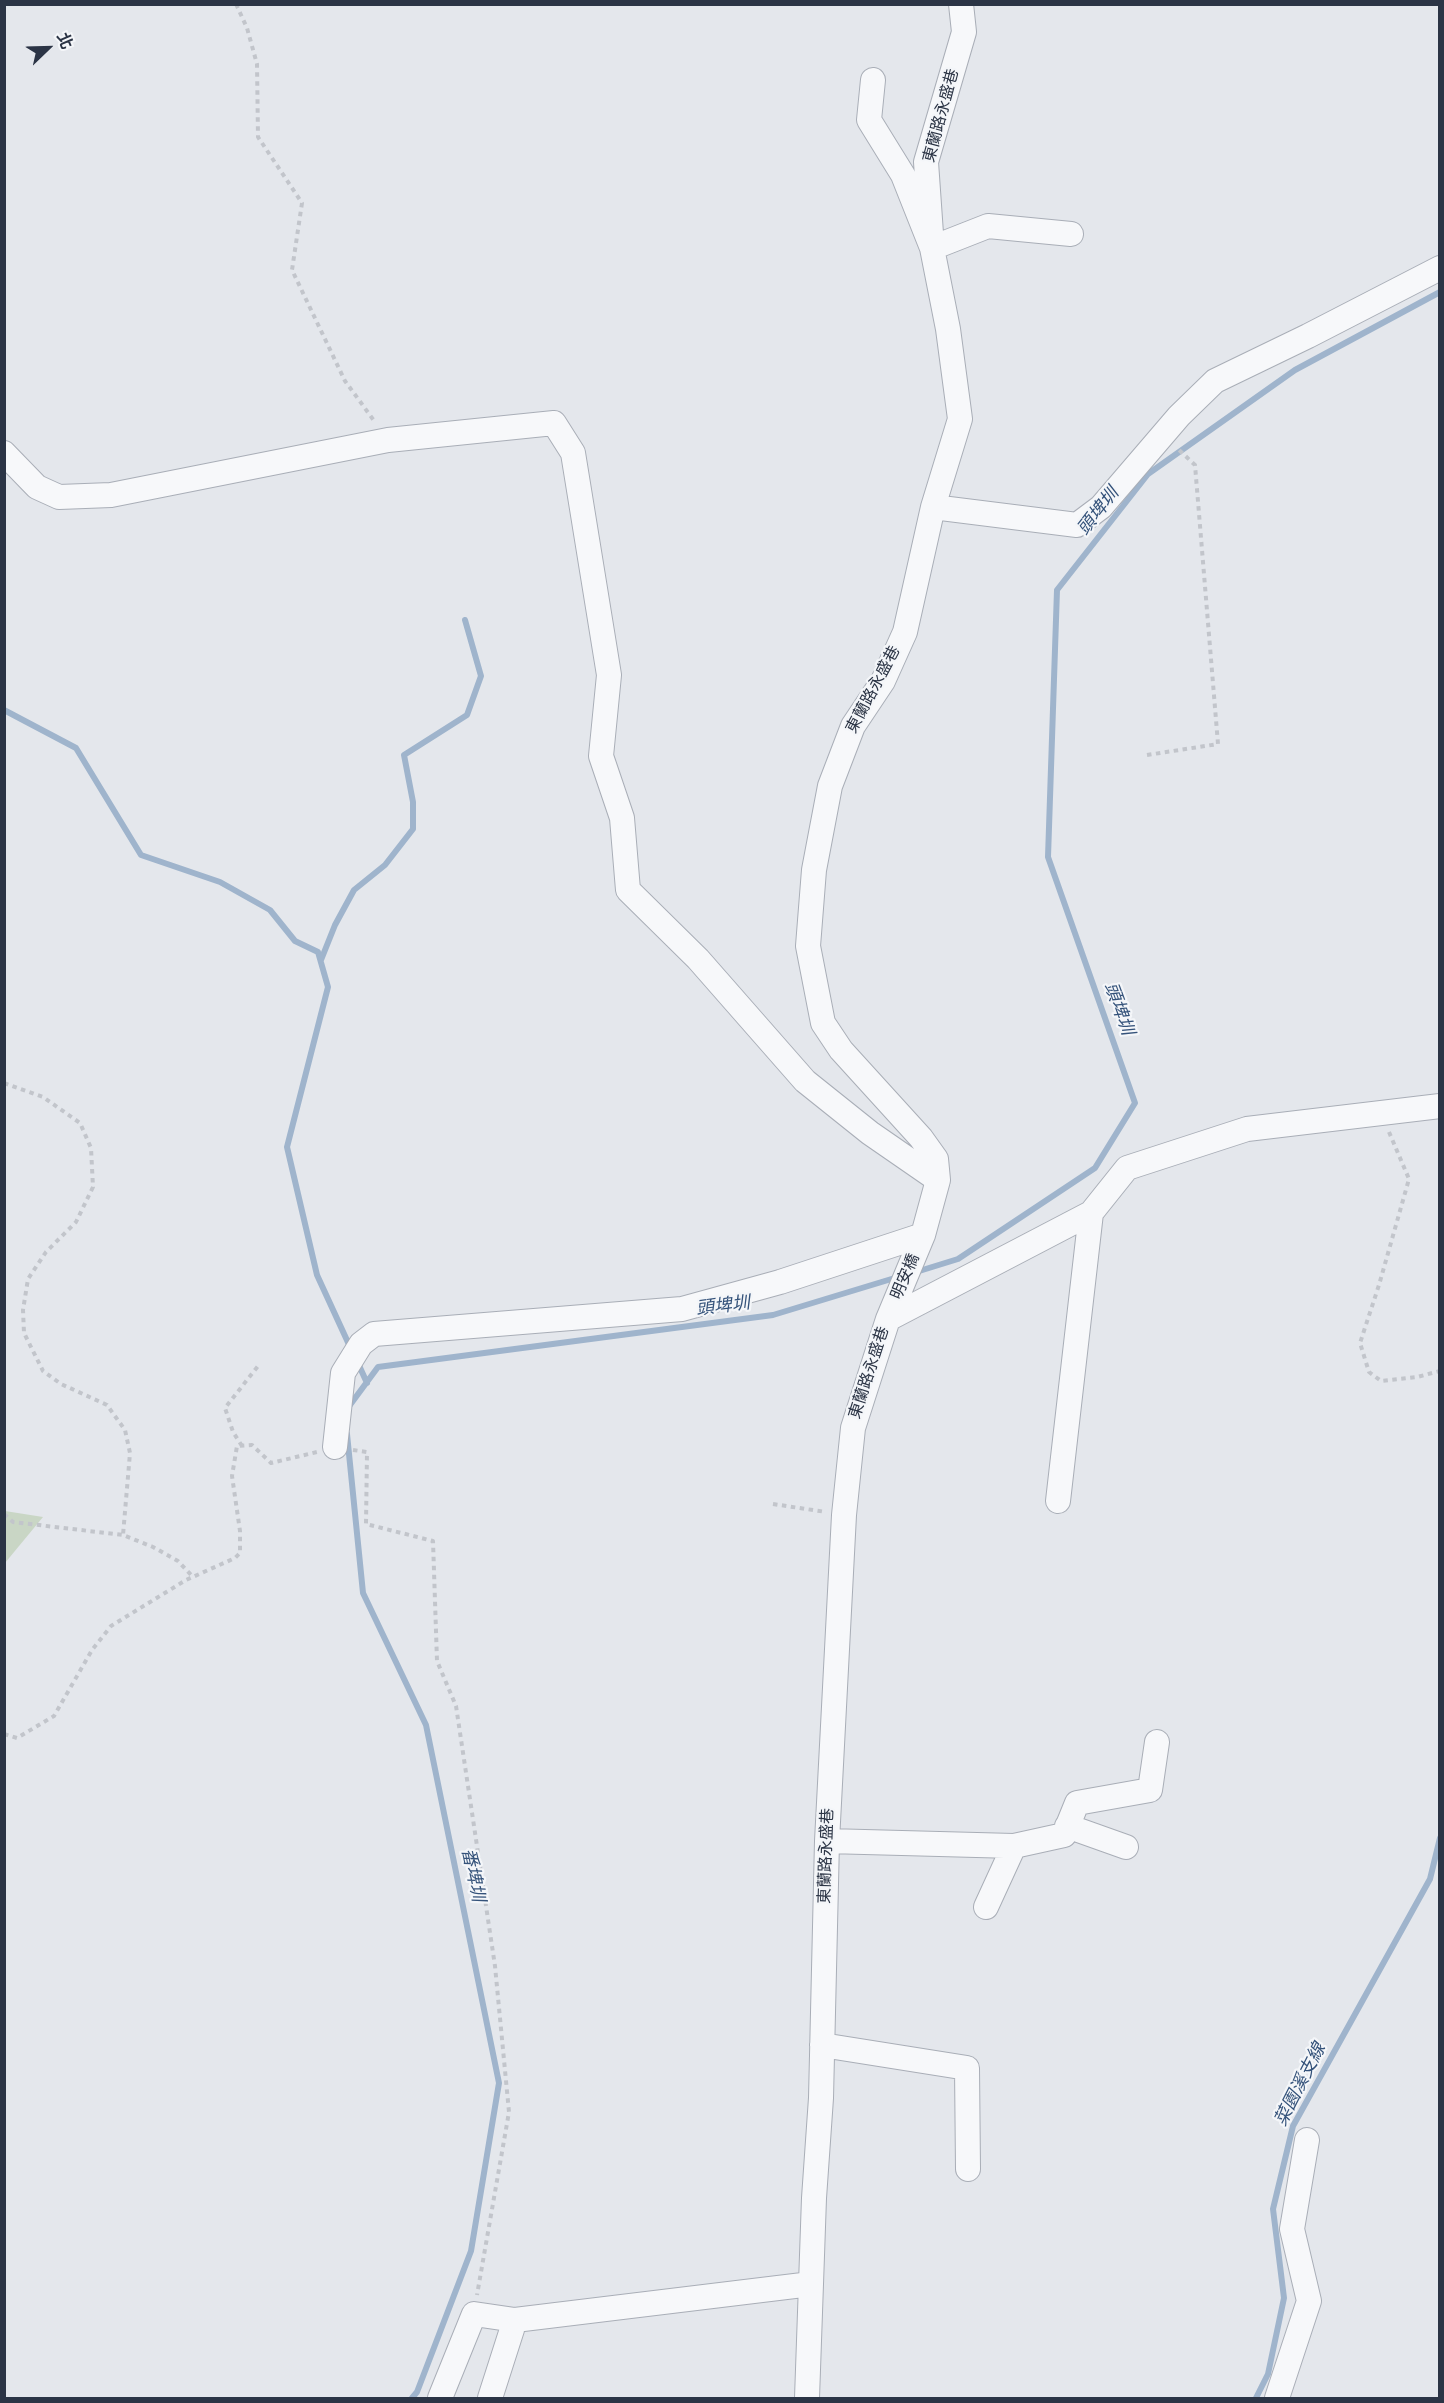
<!DOCTYPE html>
<html>
<head>
<meta charset="utf-8">
<style>
	body { margin:0 }
	#map { position:relative; width:1444px; height:2403px; overflow:hidden; background:#e4e7ec; font-family:"Nunito Sans","Noto Sans TC",sans-serif }
	canvas { display:block }
	.frame { position:absolute; inset:0; border:6px solid #2b3445; pointer-events:none }
	.north { position:absolute; left:18px; top:18px; width:60px; height:60px; -webkit-text-stroke:4px #f4f6f9; paint-order:stroke; rotate:67deg; font-size:16px; font-weight:700; line-height:24px; text-align:center; color:#2b3445 }
	.north::after { content:''; display:block; margin:auto; width:21px; height:27px; background:#2b3445; clip-path:polygon(50% 0,100% 100%,50% 72%,0 100%) }
</style>
</head>
<body>
<div id="map">
<canvas width="1444" height="2403"></canvas>
<div class="frame"></div>
<div class="north">北</div>
</div>
<script>
const ctx = document.querySelector('canvas').getContext('2d');
ctx.lineJoin = 'round';
function fill(path, color) { ctx.fillStyle = color; ctx.fill(path, 'evenodd'); }
const poly = rows => new Path2D(rows.map(r => 'M' + r).join(''));
function trace(path, color, width, dash) { ctx.strokeStyle = color; ctx.lineWidth = width; ctx.lineCap = dash ? 'butt' : 'round'; ctx.setLineDash(dash || []); ctx.stroke(path); }
function label(font, color, halo, rows, align = 'center') {
  ctx.font = font + ' "Nunito Sans","Noto Sans TC",sans-serif'; ctx.lineWidth = 4.5; ctx.setLineDash([]); ctx.textBaseline = 'middle'; ctx.strokeStyle = halo; ctx.fillStyle = color; for (const [text, x, y, turn = 0] of rows) {
    ctx.save(); ctx.translate(x, y); ctx.rotate((+turn || 0) * Math.PI / 180); ctx.textAlign = isNaN(turn) ? turn : align; if (halo) ctx.strokeText(text, 0, 0); ctx.fillText(text, 0, 0); ctx.restore();
  }
}
fill(poly([
	[5,1511,43,1517,5,1563,4,1511]
]), '#c9d6c5');
trace(poly([
	[4,710,76,748,141,855,220,882,270,910,295,941,318,952,328,987,287,1147,317,1275,351,1349],
	[321,960,335,925,354,890,385,865,413,829,413,802,404,755,467,715,481,676,465,620],
	[916,1272,958,1259,1095,1168,1135,1103,1048,857,1057,590,1148,474,1295,370,1440,292],
	[357,1361,367,1383],
	[347,1409,378,1367,773,1315,898,1277],
	[347,1434,363,1593,426,1725,499,2083,471,2251,417,2392,412,2398],
	[1256,2398,1268,2374,1284,2298,1273,2209,1293,2126,1430,1879,1440,1838]
]), '#9fb4cc', 6);
const minor = poly([
	[873,80,869,120,903,175,932,248,988,226,1071,234],
	[4,453,37,487,59,497,111,495,388,440,554,423,573,453,609,675,601,756,622,818,628,890,698,959,805,1081,870,1133,938,1180],
	[933,507,1077,525,1101,507,1179,416,1215,381,1308,336,1440,268],
	[888,1319,1091,1213,1127,1168,1247,1129,1440,1106],
	[335,1447,343,1373,361,1344,374,1334,682,1309,780,1282,923,1235],
	[1058,1501,1091,1213],
	[1067,1826,1126,1847],
	[827,1841,1014,1846,1064,1835,1077,1803,1150,1790,1157,1742],
	[986,1907,1014,1846],
	[822,2045,967,2068,968,2169],
	[440,2398,474,2314,515,2320,811,2284],
	[490,2398,515,2320],
	[807,2398,814,2198,821,2098,827,1841,844,1515,853,1428,888,1319,923,1235,938,1180,936,1159,921,1138,841,1050,823,1023,808,946,814,870,830,786,853,726,883,681,905,632,933,507,960,419,948,329,932,248,926,162,964,32,961,4],
	[1277,2398,1309,2301,1292,2229,1307,2140]
]);
trace(minor, '#a9aeb7', 26);
trace(poly([
	[236,4,247,28,257,64,258,137,302,203,292,270,345,381,375,422],
	[1147,755,1218,744,1195,465,1177,448],
	[4,1083,43,1097,80,1123,91,1148,93,1187,76,1222,46,1252,28,1279,23,1310,24,1333,43,1371,61,1384,107,1405,125,1430,130,1453,123,1535],
	[1389,1132,1409,1179,1379,1285,1360,1343,1369,1372,1381,1381,1417,1377,1440,1371],
	[242,1446,233,1432,225,1408,258,1366],
	[353,1450,367,1452,366,1524,433,1541,437,1661,456,1706,495,1966,509,2112,477,2295],
	[773,1504,826,1512],
	[4,1514,13,1522,123,1535,153,1547,178,1561,193,1577],
	[4,1734,17,1738,54,1716,92,1650,111,1626,186,1580,235,1558,240,1553,240,1531,232,1476,237,1446,252,1445,271,1463,317,1452]
]), '#c2c5cb', 4, [4.5, 4.5]);
trace(minor, '#f7f8fa', 24);
label('16px', '#2b3445', '#f4f6f9', [
	["東蘭路永盛巷",942,116,-75],
	["東蘭路永盛巷",874,690,-62],
	["明安橋",906,1277,-67],
	["東蘭路永盛巷",870,1373,-72],
	["東蘭路永盛巷",827,1856,-88]
]);
label('italic 18px', '#34527a', '#f4f6f9', [
	["頭埤圳",1099,512,-52],
	["頭埤圳",1118,1009,70],
	["頭埤圳",723,1307,-7],
	["番埤圳",472,1875,78],
	["菜園溪支線",1301,2085,-63]
]);
</script>
</body>
</html>
